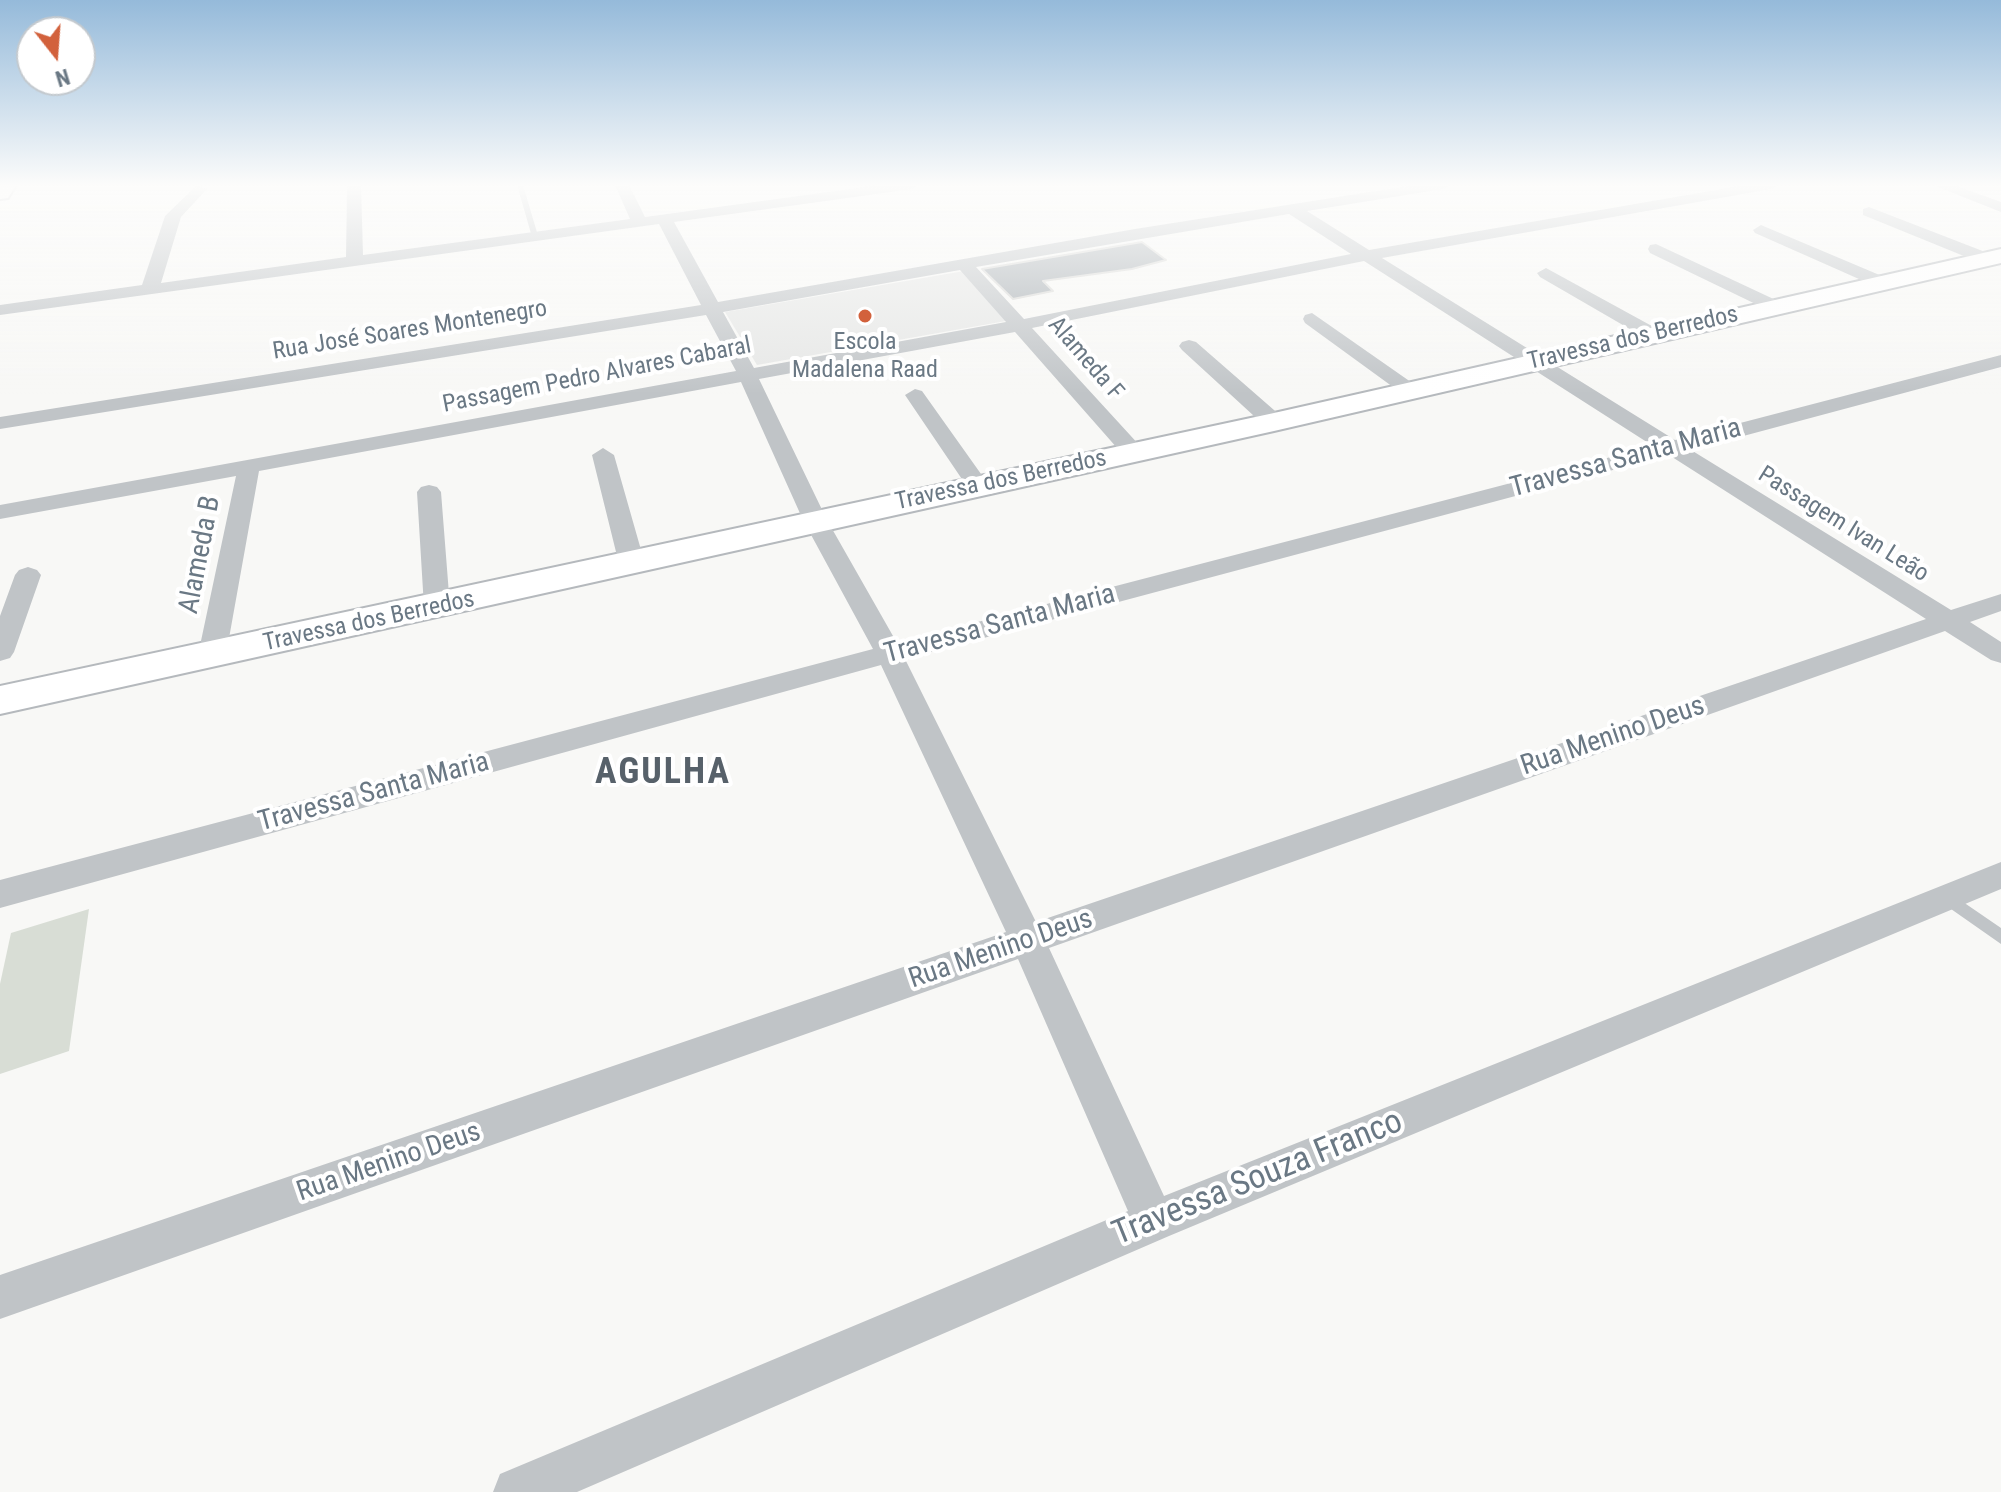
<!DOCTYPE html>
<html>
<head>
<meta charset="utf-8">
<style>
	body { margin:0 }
	#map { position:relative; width:2001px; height:1492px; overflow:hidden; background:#f8f8f6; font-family:"Roboto Condensed",sans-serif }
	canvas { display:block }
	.north { position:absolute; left:16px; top:16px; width:80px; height:80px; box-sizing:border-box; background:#fff; border:2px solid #c3c9ce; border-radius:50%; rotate:163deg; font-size:22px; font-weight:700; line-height:32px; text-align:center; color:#6a7884 }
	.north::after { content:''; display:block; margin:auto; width:28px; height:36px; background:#d2613c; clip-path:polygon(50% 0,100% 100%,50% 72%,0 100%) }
</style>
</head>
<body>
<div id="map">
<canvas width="2001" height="1492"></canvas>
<div class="north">N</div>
</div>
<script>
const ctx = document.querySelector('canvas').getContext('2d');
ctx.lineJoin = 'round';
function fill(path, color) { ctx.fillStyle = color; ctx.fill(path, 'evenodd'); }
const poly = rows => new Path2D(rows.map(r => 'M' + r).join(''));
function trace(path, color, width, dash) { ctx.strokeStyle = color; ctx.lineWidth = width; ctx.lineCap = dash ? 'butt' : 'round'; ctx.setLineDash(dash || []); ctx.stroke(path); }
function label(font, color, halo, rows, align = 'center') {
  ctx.font = font + ' "Roboto Condensed",sans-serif'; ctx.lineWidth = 8; ctx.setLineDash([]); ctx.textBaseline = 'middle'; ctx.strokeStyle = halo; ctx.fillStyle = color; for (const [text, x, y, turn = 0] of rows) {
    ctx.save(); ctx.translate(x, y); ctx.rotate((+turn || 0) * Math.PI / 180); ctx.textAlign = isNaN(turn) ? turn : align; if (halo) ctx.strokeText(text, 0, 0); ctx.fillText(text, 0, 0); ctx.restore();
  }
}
fill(poly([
	[964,271,1006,321,757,365,725,312]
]), '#e6e7e6');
fill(poly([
	[89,909,69,1051,0,1074,0,984,11,933]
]), '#d8ddd5');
const building = poly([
	[1142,242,1166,260,1132,269,1043,281,1053,291,1013,299,982,269,1142,242]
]);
fill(building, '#a8afb4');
trace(building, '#dadad8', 2);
const secondary = poly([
	[0,185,16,185,8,198,0,199,0,185],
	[2001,249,2001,263,1274,431,0,714,0,686,1274,413,2001,249]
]);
trace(secondary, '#b5b9bd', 4);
fill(poly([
	[517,185,523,185,539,239,532,237,517,185],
	[1947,891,2001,928,2001,944,1941,902,1939,897,1941,892,1947,891]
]), '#c0c4c7');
fill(poly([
	[197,185,207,189,181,217,161,283,346,257,347,185,361,185,363,255,630,219,615,185,629,185,645,217,879,185,919,185,912,189,674,222,718,302,1135,229,1414,185,1450,185,1443,189,1307,211,1369,250,1745,185,1778,185,1771,189,1382,258,1675,440,2001,355,2001,367,1691,450,1951,610,2001,594,2001,611,1970,622,2001,642,2001,663,1991,660,1945,631,1049,948,1164,1196,2001,862,2001,889,1169,1236,577,1492,493,1492,500,1474,1128,1211,1018,959,0,1319,0,1275,1006,932,881,665,0,908,0,880,873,649,803,520,741,382,259,471,226,655,222,661,212,664,202,661,198,655,236,476,0,519,0,505,736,371,706,315,0,429,0,417,701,305,659,224,0,315,0,305,142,285,165,216,197,185],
	[1289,214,1351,254,1024,319,976,267,1289,214],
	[1364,261,1653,446,897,643,827,520,759,379,1015,332,1125,457,1133,459,1141,457,1144,452,1141,447,1032,328,1364,261],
	[960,270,1006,322,754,368,723,312,960,270],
	[1669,455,1926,619,1036,922,905,659,1669,455],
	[1933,185,1954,185,2001,202,2001,212,1933,185],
	[1869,207,1993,255,1995,259,1993,263,1981,263,1863,215,1863,209,1869,207],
	[1761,225,1889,279,1892,283,1889,287,1877,287,1755,233,1753,230,1761,225],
	[1656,244,1780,302,1783,306,1774,311,1768,310,1650,253,1648,249,1650,245,1656,244],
	[1546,268,1661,331,1663,335,1661,339,1647,339,1540,277,1537,273,1546,268],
	[1312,313,1418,387,1421,391,1418,395,1404,395,1305,323,1303,319,1305,315,1312,313],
	[1189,340,1196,342,1282,417,1285,422,1282,427,1266,427,1182,350,1179,346,1182,342,1189,340],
	[915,389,922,391,986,481,990,486,986,491,970,491,905,395,915,389],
	[603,448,614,455,645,564,641,569,623,569,619,564,592,455,603,448],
	[429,485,437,487,441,492,450,607,446,613,437,615,428,613,424,607,417,492,421,487,429,485],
	[28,567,37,570,41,575,14,652,10,658,0,661,0,616,15,575,19,570,28,567]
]), '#c0c4c7');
fill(secondary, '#fff');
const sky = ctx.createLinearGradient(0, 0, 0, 394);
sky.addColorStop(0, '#95bada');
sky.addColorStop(0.47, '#fcfcfb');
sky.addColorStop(1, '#fcfcfb00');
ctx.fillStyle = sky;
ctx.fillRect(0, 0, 2001, 394);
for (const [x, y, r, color] of [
	[865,316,8,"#d2613c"]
]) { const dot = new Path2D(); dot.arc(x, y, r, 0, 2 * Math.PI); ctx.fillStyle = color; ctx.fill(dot); trace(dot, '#fff', 3); }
label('24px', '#6a7884', '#fff', [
	["Rua José Soares Montenegro",410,331,-9],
	["Travessa dos Berredos",1633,339,-13],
	["Alameda F",1085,359,49],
	["Passagem Pedro Alvares Cabaral",597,376,-11],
	["Travessa dos Berredos",1001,481,-12],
	["Passagem Ivan Leão",1843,525,32],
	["Travessa dos Berredos",369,622,-12]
]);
label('24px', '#6a7884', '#fff', [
	["Escola",865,343],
	["Madalena Raad",865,371]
]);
label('28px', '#6a7884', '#fff', [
	["Travessa Santa Maria",1626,459,-15],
	["Alameda B",201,555,-79],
	["Travessa Santa Maria",1000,625,-15],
	["Rua Menino Deus",1613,737,-19],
	["Travessa Santa Maria",374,793,-15],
	["Rua Menino Deus",1001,950,-19],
	["Rua Menino Deus",389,1163,-19]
]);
label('34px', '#6a7884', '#fff', [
	["Travessa Souza Franco",1258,1179,-22]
]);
ctx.letterSpacing = '2px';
label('bold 36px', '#57616a', '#fff', [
	["AGULHA",663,774]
]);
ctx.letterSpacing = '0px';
</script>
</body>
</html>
